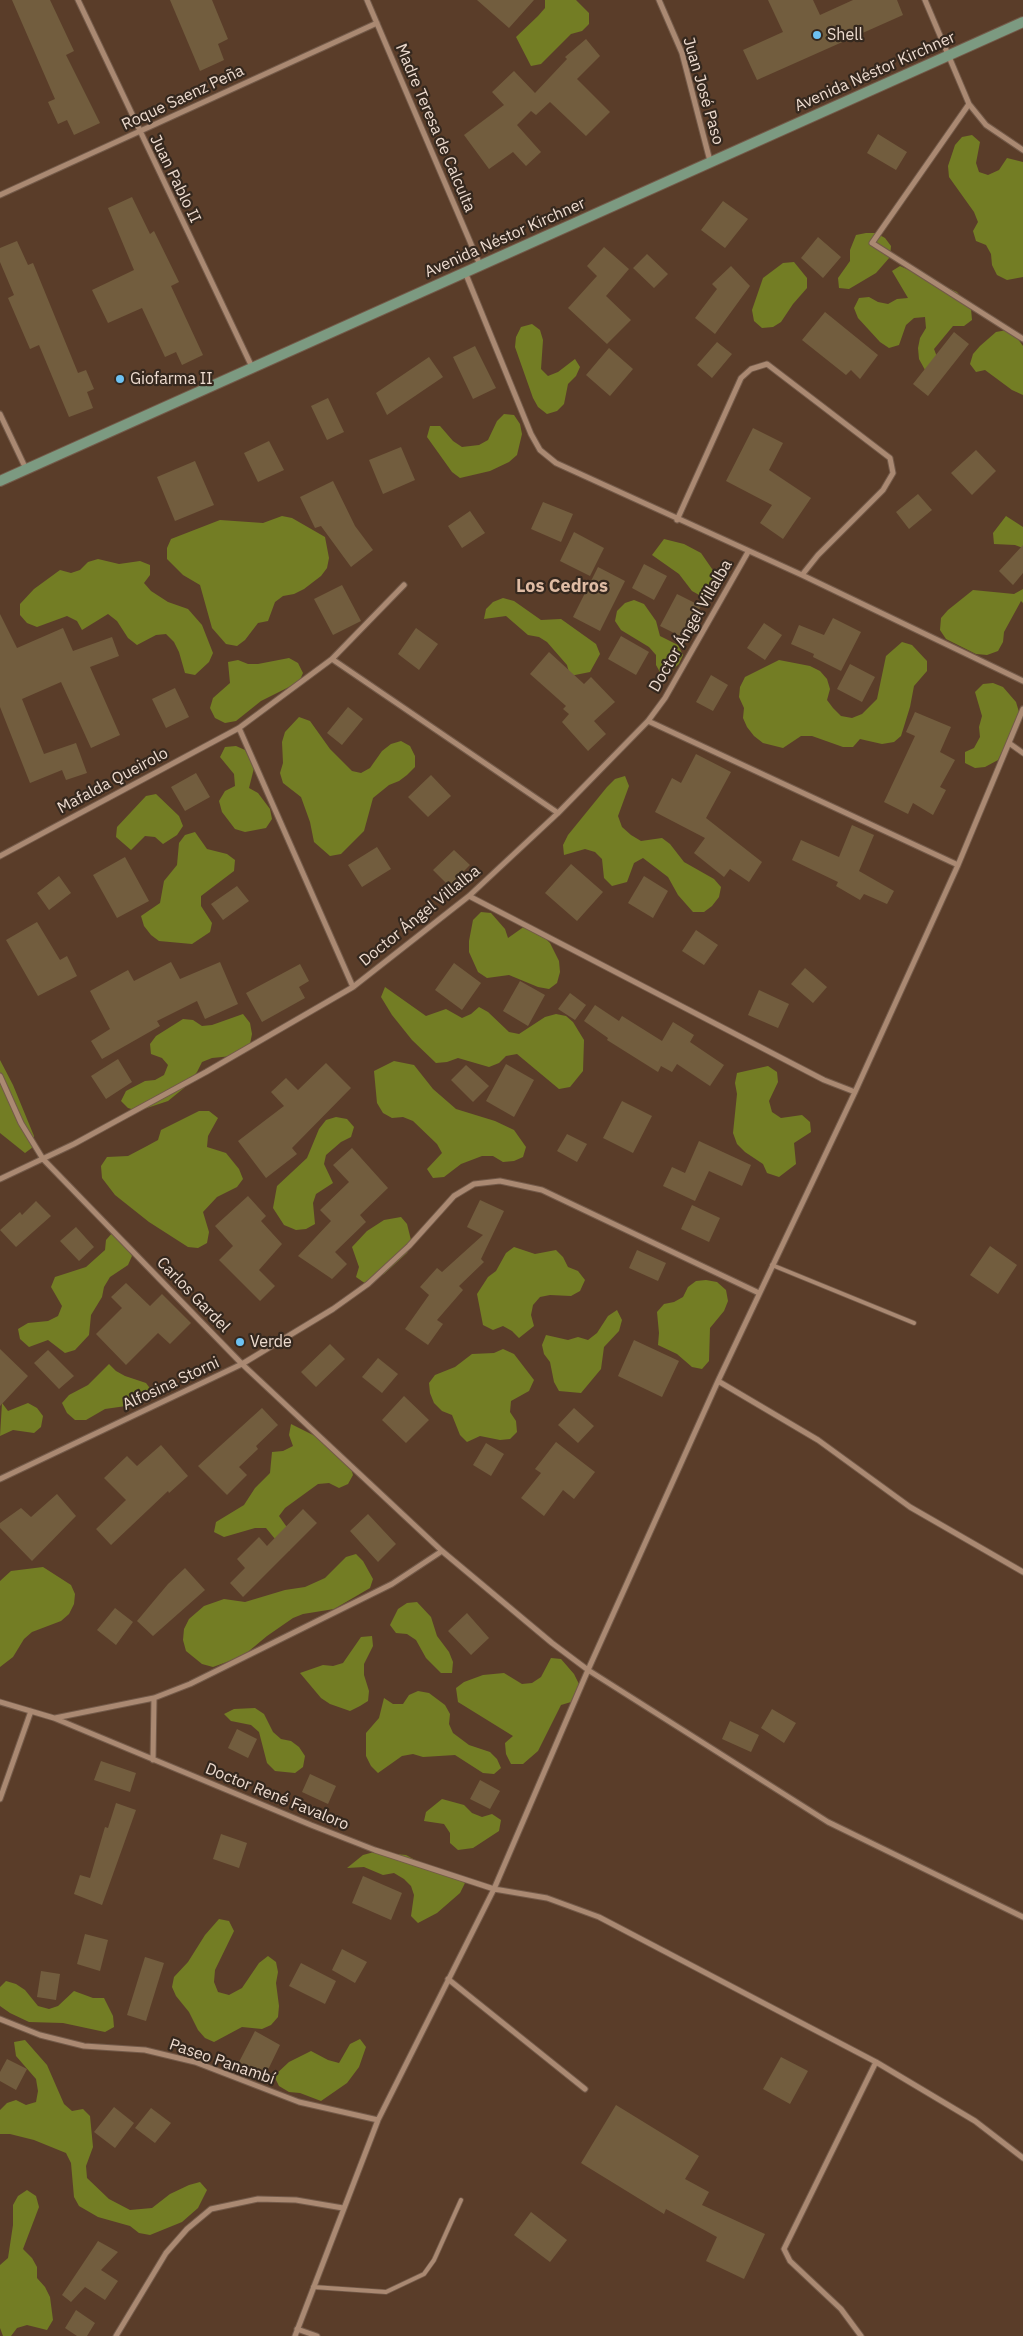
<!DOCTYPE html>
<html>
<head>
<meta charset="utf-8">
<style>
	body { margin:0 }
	canvas { display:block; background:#5a3d29 }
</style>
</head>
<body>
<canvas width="1023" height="2336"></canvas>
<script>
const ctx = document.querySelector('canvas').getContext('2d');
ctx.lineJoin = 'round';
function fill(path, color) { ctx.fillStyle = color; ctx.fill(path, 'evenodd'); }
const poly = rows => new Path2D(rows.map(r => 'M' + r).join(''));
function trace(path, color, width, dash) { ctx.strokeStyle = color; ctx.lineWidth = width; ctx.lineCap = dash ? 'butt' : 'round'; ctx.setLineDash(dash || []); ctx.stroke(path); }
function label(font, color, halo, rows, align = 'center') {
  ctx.font = font + ' "IBM Plex Sans",sans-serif'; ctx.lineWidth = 4.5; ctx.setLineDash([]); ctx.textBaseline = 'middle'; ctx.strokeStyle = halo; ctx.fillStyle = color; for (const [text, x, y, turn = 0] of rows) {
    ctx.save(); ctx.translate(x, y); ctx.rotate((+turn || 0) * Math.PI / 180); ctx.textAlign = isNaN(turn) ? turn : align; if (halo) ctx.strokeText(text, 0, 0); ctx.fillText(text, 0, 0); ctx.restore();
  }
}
fill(poly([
	[545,0,576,0,589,13,589,24,582,31,571,34,541,64,531,66,516,37,538,16,545,8],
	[972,135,980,142,976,163,979,172,988,175,999,170,1007,158,1023,162,1023,277,1007,280,997,275,992,265,991,254,986,245,976,241,973,231,978,222,974,212,949,177,948,166,955,145,962,137],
	[866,233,876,233,885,238,891,246,890,257,876,273,849,289,839,288,838,278,850,261,850,250,856,235],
	[794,262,807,278,807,288,793,304,781,322,773,327,762,328,754,321,752,310,763,278,783,263],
	[900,266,957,292,971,309,972,320,964,326,953,326,934,349,942,370,930,379,919,359,918,348,920,338,926,328,925,317,914,318,906,325,899,345,889,348,880,342,858,318,854,308,859,298,869,297,878,302,888,304,897,299,908,298,892,271],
	[532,324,540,330,543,340,541,369,548,376,558,372,575,359,580,367,576,376,568,384,564,404,557,411,547,414,538,407,533,398,515,347,516,337,521,327],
	[1007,330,1015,335,1023,346,1023,395,1012,390,985,370,976,372,970,364,973,354,980,346,996,332],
	[504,414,514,415,520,424,522,434,517,455,509,462,490,471,460,478,452,472,427,437,430,426,440,426,453,441,462,447,479,445,488,440,497,421],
	[282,516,292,518,325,537,329,558,327,568,321,576,304,589,294,594,283,596,275,602,268,621,258,623,245,640,237,646,226,644,212,628,200,585,183,575,167,559,167,548,171,539,220,520,263,523],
	[1006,516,1023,527,1023,548,1015,545,994,544,993,533],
	[664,539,684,544,701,553,719,579,719,589,712,596,701,596,692,591,679,574,652,555],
	[98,559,119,564,140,561,150,565,150,575,144,583,151,591,168,602,188,609,202,625,213,653,209,662,195,675,185,673,179,652,174,642,166,634,156,635,137,645,128,638,117,621,108,614,82,630,77,621,67,616,37,627,27,623,20,615,20,604,34,589,60,570,71,573,80,570,88,562],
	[1023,589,1023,603,1021,601,1004,632,1003,642,998,651,987,655,976,654,946,639,940,630,941,618,948,610,973,590,1014,594],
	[503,598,514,601,541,620,561,619,596,644,600,654,590,672,570,676,567,665,547,642,539,637,528,635,506,616,484,619,486,609,493,602],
	[634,600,644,604,656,621,660,636,678,645,683,655,679,664,671,671,661,674,656,665,656,655,649,647,621,630,615,621,617,611,625,603],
	[902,642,912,645,927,661,927,671,914,686,910,707,901,736,894,742,882,744,860,739,853,747,843,747,812,736,801,736,783,748,763,743,754,736,747,727,743,718,744,708,739,697,740,687,745,677,779,660,810,666,820,671,827,679,830,689,827,700,833,708,841,716,852,718,862,714,877,699,886,656],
	[289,658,298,663,303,673,299,682,261,701,236,721,225,723,215,718,210,708,213,698,230,683,228,662,238,660,248,664,258,664],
	[993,683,1003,687,1016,702,1019,712,1017,722,998,760,985,767,975,768,965,763,965,752,974,748,980,737,979,727,982,716,975,692,983,684],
	[299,717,310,721,330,749,352,771,361,773,370,768,382,751,391,744,401,741,410,746,415,756,415,767,407,775,399,781,389,785,373,798,364,831,341,854,330,856,314,842,310,822,301,797,283,783,280,773,283,763,282,742,285,732],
	[236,746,245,750,254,768,249,788,258,793,270,809,272,819,266,828,245,832,235,829,222,812,219,801,225,791,235,786,234,774,220,757,225,747],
	[625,776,629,786,618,816,622,827,631,835,641,841,662,838,670,844,684,862,714,879,721,887,719,897,712,906,704,912,693,912,678,895,668,877,643,858,634,863,627,882,612,886,604,878,602,859,595,852,585,849,564,855,563,845,568,835,607,787,615,779],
	[156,794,179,816,183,826,177,835,163,844,155,837,145,836,131,850,116,837,117,827,146,796],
	[195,832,207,849,227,854,235,860,234,871,201,896,201,906,212,923,210,932,192,944,159,941,151,935,144,926,141,916,160,903,164,881,177,865,179,843,185,835],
	[481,912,491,913,505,929,508,938,525,926,535,928,550,943,559,961,560,972,557,983,549,989,538,987,509,975,487,978,478,972,469,952,469,941,473,920],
	[385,987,426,1016,446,1009,462,1018,471,1014,479,1007,488,1012,509,1032,519,1034,545,1017,556,1014,566,1016,573,1022,584,1040,583,1071,570,1087,559,1089,517,1054,506,1056,499,1063,489,1067,458,1058,447,1062,436,1063,412,1040,392,1015,381,997],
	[243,1014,250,1023,252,1034,250,1044,232,1056,212,1058,202,1062,197,1072,184,1088,168,1101,138,1111,128,1108,121,1101,126,1091,145,1081,155,1080,164,1075,168,1065,162,1058,151,1054,150,1044,156,1036,183,1019,193,1020,202,1026,212,1025],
	[0,1060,13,1085,34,1136,33,1147,25,1153,0,1133],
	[394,1061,414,1065,433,1089,456,1109,495,1121,514,1130,526,1147,523,1157,514,1161,503,1162,493,1156,482,1156,461,1164,444,1177,433,1178,427,1169,442,1153,437,1144,413,1121,403,1117,392,1118,383,1113,377,1103,374,1071],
	[768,1066,777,1072,778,1082,769,1101,772,1112,781,1118,802,1115,810,1122,811,1132,794,1143,796,1164,779,1177,767,1173,763,1164,745,1152,737,1144,733,1133,737,1094,735,1083,737,1073],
	[199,1111,209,1111,218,1118,208,1136,207,1147,226,1153,239,1169,243,1179,237,1187,217,1197,203,1212,209,1232,207,1243,198,1248,188,1247,149,1222,115,1195,102,1178,101,1166,107,1157,128,1156,147,1146,158,1140,161,1130],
	[336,1117,347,1119,354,1127,351,1137,341,1142,326,1155,324,1164,333,1183,316,1194,313,1203,315,1224,306,1229,296,1230,284,1225,273,1208,277,1186,307,1158,319,1129,326,1120],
	[401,1217,407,1224,412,1244,407,1253,384,1274,366,1284,356,1277,359,1267,352,1247,367,1231,384,1220],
	[113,1232,128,1247,132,1256,128,1265,110,1277,104,1287,102,1297,91,1315,89,1335,75,1350,65,1353,48,1340,29,1347,20,1339,18,1329,28,1323,48,1321,58,1316,62,1306,51,1287,55,1277,86,1267,105,1250,106,1240],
	[514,1247,535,1254,556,1250,563,1257,568,1267,578,1271,585,1280,580,1291,571,1296,550,1295,540,1297,533,1305,531,1315,534,1326,519,1338,512,1331,503,1326,493,1330,483,1325,477,1294,488,1277,496,1271,506,1253],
	[706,1280,717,1282,726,1290,728,1301,724,1311,710,1328,709,1361,702,1369,692,1367,677,1354,658,1345,659,1333,657,1312,664,1304,674,1302,683,1297,688,1287,696,1281],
	[617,1310,622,1320,619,1331,604,1347,601,1369,581,1393,559,1391,554,1382,550,1362,544,1354,542,1345,546,1335,568,1340,578,1337,588,1340,597,1333,608,1316],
	[503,1349,514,1354,534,1380,529,1391,511,1401,510,1412,516,1421,517,1432,510,1439,500,1440,480,1436,467,1442,460,1435,452,1415,442,1411,434,1403,430,1393,429,1383,435,1375,455,1367,472,1354,494,1353],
	[109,1364,116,1371,125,1376,146,1383,152,1391,144,1397,135,1400,126,1406,105,1409,86,1420,75,1420,67,1413,62,1403,69,1395,88,1385],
	[2,1403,8,1411,28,1403,37,1408,43,1416,41,1427,34,1433,13,1430,0,1436],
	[291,1424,329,1443,345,1457,350,1465,353,1475,348,1484,339,1488,329,1483,318,1484,285,1508,279,1516,291,1533,294,1542,289,1551,280,1545,266,1528,255,1528,224,1537,214,1532,216,1522,244,1505,255,1488,270,1473,272,1452,283,1451,293,1446,289,1435],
	[356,1554,363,1561,373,1579,370,1588,334,1609,303,1614,293,1618,267,1636,243,1656,213,1667,202,1664,186,1651,183,1640,184,1629,189,1619,204,1606,224,1599,245,1602,285,1590,305,1587,325,1578,346,1557],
	[43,1567,71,1585,75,1594,74,1604,69,1614,61,1621,32,1632,24,1639,13,1657,0,1667,0,1581,11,1571],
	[417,1602,431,1617,437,1636,449,1652,453,1662,452,1673,441,1673,426,1658,416,1640,407,1634,396,1633,390,1625,398,1609,407,1603],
	[372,1636,373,1646,364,1664,364,1675,369,1691,368,1701,360,1706,350,1711,330,1704,321,1698,300,1673,323,1665,333,1666,343,1663,361,1637],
	[551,1658,561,1659,574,1674,579,1684,579,1694,571,1702,561,1705,538,1751,523,1764,511,1764,506,1754,505,1743,513,1736,458,1702,456,1688,464,1682,483,1675,504,1673,522,1684,532,1683,541,1677],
	[418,1691,429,1693,445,1705,450,1714,449,1724,453,1733,469,1745,490,1752,497,1759,501,1768,494,1774,483,1773,455,1755,423,1757,413,1754,402,1756,378,1773,371,1766,366,1756,366,1733,379,1718,384,1698,393,1704,403,1704,409,1695],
	[255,1708,264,1714,273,1732,281,1739,291,1741,299,1747,305,1756,303,1767,295,1773,275,1771,267,1763,259,1732,251,1725,231,1721,224,1714,234,1709],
	[442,1799,464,1805,472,1813,482,1817,492,1814,501,1820,499,1831,473,1848,458,1850,450,1843,450,1833,444,1824,424,1821,426,1812],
	[374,1852,406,1855,426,1866,456,1877,465,1883,460,1893,437,1913,418,1923,411,1916,414,1895,411,1886,404,1879,394,1873,383,1875,364,1867,347,1868,363,1855],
	[219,1919,229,1921,234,1931,215,1970,214,1982,218,1992,229,1995,242,1988,259,1963,268,1956,276,1962,278,1972,276,1983,279,2006,278,2017,271,2025,262,2029,242,2027,214,2042,205,2038,198,2030,189,2012,176,1996,172,1987,174,1977,188,1962,205,1935],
	[6,1981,16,1984,25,1990,38,2006,49,2009,58,2006,74,1991,93,1998,104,1998,113,2016,114,2027,105,2032,63,2023,29,2022,10,2013,0,2006,0,1987],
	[360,2039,366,2047,359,2067,347,2083,321,2101,300,2093,289,2092,279,2086,274,2076,289,2062,311,2051,328,2060,339,2063,350,2044],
	[25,2040,47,2065,64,2104,72,2111,83,2109,90,2116,93,2147,86,2166,87,2178,109,2199,130,2210,152,2208,170,2194,189,2185,200,2182,207,2190,198,2208,182,2222,150,2235,139,2233,130,2226,98,2217,79,2206,74,2197,71,2163,66,2153,34,2140,10,2134,0,2134,0,2110,7,2103,16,2100,26,2105,36,2102,38,2091,36,2079,16,2056,14,2042],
	[27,2190,36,2196,39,2207,23,2249,32,2258,37,2267,37,2278,45,2287,50,2297,53,2320,47,2330,27,2325,17,2328,11,2336,3,2336,0,2328,0,2265,8,2258,13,2225,13,2205,18,2196]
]), '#737d24');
fill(poly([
	[12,0,50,0,74,51,66,55,100,123,74,135,67,120,58,124,48,102,55,99],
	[170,0,212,0,228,39,218,44,224,60,200,71],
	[477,0,534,0,509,28],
	[768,0,813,0,820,15,853,0,897,0,903,15,757,80,743,50,783,32],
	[586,39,600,56,577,79,610,112,586,136,550,102,536,115,531,111,517,125,541,152,526,166,513,152,489,169,464,135,504,105,492,92,514,71,535,93,567,59,565,57],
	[878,134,907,152,896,170,867,153],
	[132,197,150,234,154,231,179,282,171,286,203,355,182,365,176,352,165,357,142,308,108,323,92,290,134,270,108,208],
	[723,201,748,219,725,248,701,230],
	[818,237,841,257,823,278,801,258],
	[17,241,28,265,33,263,78,373,86,370,94,389,87,392,93,408,69,417,39,345,30,349,8,298,14,295,0,262,0,248],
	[604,247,629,269,606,296,631,320,607,344,568,308,597,276,587,266],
	[647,254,668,274,654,288,633,268],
	[731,266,750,286,715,334,695,318,717,289,712,284],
	[825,312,878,355,860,379,851,370,846,375,802,340],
	[954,332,969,344,928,396,913,384],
	[717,342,732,354,712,378,697,365],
	[475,346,496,388,473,399,453,357],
	[609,348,633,369,610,396,586,375],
	[429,357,443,377,387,415,376,393],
	[328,398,344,432,327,440,311,406],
	[753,428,783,443,769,470,811,498,783,539,760,523,772,505,726,481],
	[269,441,284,470,258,482,244,453],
	[401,447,415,480,383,494,369,460],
	[976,450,996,471,972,495,951,473],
	[195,461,214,505,175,521,157,477],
	[333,481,355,526,373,550,351,567,321,526,315,528,300,497],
	[918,494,932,510,909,529,896,512],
	[543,502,573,514,561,542,531,529],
	[470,511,485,533,462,548,448,526],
	[574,532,604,548,590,576,560,561],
	[1023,545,1023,573,1013,585,999,571],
	[644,564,667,576,654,600,632,588],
	[598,567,625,581,600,631,573,617],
	[342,585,361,621,333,635,314,599],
	[677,594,701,606,684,638,660,626],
	[0,614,17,648,63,628,73,651,112,637,119,656,90,667,120,735,91,748,61,682,22,699,44,754,76,743,87,773,66,780,62,770,30,783,0,707],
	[833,618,861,632,841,671,813,657,814,654,791,644,799,625,824,635],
	[764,623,782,635,765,660,747,648],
	[416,628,438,644,419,670,398,654],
	[621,636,649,652,636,675,608,659],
	[549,652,584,684,591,677,615,702,594,721,606,734,588,751,562,722,569,714,563,709,566,706,530,674],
	[850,664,875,677,862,702,837,689],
	[711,675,728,685,713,711,696,702],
	[175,688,189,717,166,728,152,699],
	[348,707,363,719,342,745,327,733],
	[915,712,951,727,940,752,955,760,940,787,946,790,933,815,913,803,908,814,884,802,915,736,906,732],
	[696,754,731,772,706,818,762,862,749,882,730,869,724,877,694,853,705,838,655,812,672,778,681,783],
	[196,773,210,797,185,811,171,787],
	[431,775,451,796,428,817,408,797],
	[852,825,874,835,859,871,894,891,887,904,864,894,860,900,836,886,838,882,792,860,801,840,839,857],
	[377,847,391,869,362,887,348,865],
	[454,850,470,865,449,886,433,870],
	[125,857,149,901,117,918,93,875],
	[571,864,603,892,577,921,545,893],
	[59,876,71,893,49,910,37,893],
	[644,876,668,891,653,918,628,903],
	[237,886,249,901,223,920,211,904],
	[37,922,60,960,67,956,77,976,38,996,6,940],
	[696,930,718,945,704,965,682,951],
	[171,962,180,979,220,962,238,1004,205,1019,197,1001,157,1021,160,1026,102,1059,91,1041,110,1029,90,991,128,970,134,981],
	[454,963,481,983,462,1010,435,990],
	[300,964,309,981,299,987,305,998,262,1022,246,993],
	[805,968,827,987,813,1003,791,984],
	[520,981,545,995,528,1026,503,1011],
	[759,990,789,1004,778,1028,748,1015],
	[570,993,586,1005,575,1020,558,1009],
	[595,1005,619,1021,622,1016,662,1041,673,1022,694,1035,690,1042,724,1065,710,1086,677,1064,672,1072,661,1066,658,1072,607,1040,608,1038,584,1021],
	[118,1059,132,1082,106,1099,91,1076],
	[326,1063,351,1088,292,1148,297,1154,266,1178,238,1141,284,1106,271,1092,286,1078,298,1090],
	[506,1064,534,1080,514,1117,486,1101],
	[466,1065,489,1086,473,1102,451,1080],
	[622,1101,652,1116,633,1153,603,1138],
	[567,1134,587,1144,577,1162,557,1151],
	[699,1141,751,1165,742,1186,709,1171,695,1201,663,1186,672,1167,685,1173],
	[352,1148,388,1188,360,1215,366,1222,335,1252,347,1264,332,1279,298,1256,331,1221,320,1210,349,1182,333,1165],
	[248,1196,266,1216,261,1221,282,1244,259,1270,275,1286,260,1301,219,1260,233,1246,215,1226],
	[480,1200,504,1211,481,1259,484,1262,459,1286,463,1290,437,1320,443,1324,428,1345,405,1329,429,1295,420,1287,437,1268,442,1272,483,1235,467,1227],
	[36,1201,51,1216,16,1247,0,1230,20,1212,22,1215],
	[692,1205,720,1218,709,1242,681,1229],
	[76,1227,94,1247,79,1261,60,1241],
	[990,1246,1017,1265,998,1294,970,1275],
	[637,1250,666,1263,658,1281,629,1268],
	[126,1283,150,1306,162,1294,191,1323,170,1344,158,1333,126,1365,96,1334,122,1308,111,1297],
	[634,1340,679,1361,662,1397,618,1376],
	[330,1344,345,1359,316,1387,301,1372],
	[0,1349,28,1376,0,1406],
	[48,1350,74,1376,59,1389,34,1363],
	[378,1358,398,1374,382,1393,362,1377],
	[404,1396,429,1420,406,1443,382,1420],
	[262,1408,278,1425,256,1446,258,1449,239,1467,247,1475,227,1495,198,1466],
	[574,1408,594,1426,578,1443,558,1425],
	[556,1442,595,1472,574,1499,563,1490,544,1516,521,1498,541,1473,535,1469],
	[486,1443,504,1454,491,1476,473,1465],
	[161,1445,188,1476,169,1493,168,1491,111,1545,96,1529,126,1500,104,1478,127,1456,137,1466],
	[57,1494,76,1516,32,1561,0,1528,0,1523,21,1508,31,1517],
	[303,1509,317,1523,243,1597,230,1583,245,1568,237,1559,259,1537,267,1546],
	[368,1514,396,1544,378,1562,350,1531],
	[185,1568,205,1590,153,1636,137,1621,168,1584],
	[115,1608,133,1622,116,1645,97,1630],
	[467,1613,489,1638,471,1655,448,1631],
	[772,1709,796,1723,784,1743,761,1728],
	[730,1721,759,1735,751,1752,722,1739],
	[237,1729,257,1739,248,1758,228,1748],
	[101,1761,136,1773,130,1792,94,1780],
	[310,1774,336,1786,328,1804,302,1792],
	[480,1780,500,1791,490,1809,470,1799],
	[116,1803,136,1810,102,1905,74,1894,80,1875,90,1878,105,1827,108,1828],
	[221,1834,247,1843,239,1868,213,1859],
	[363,1876,402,1893,391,1920,352,1903],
	[85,1934,108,1940,100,1971,77,1964],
	[342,1949,367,1962,355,1983,332,1970],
	[145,1957,164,1963,146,2021,127,2015],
	[301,1963,336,1981,325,2004,289,1986],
	[41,1971,60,1974,56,2000,37,1997],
	[255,2031,280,2045,265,2076,239,2062],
	[781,2057,808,2071,790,2104,763,2089],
	[7,2059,27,2069,16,2090,0,2081,0,2072],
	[616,2105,699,2156,685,2179,709,2192,702,2205,765,2234,744,2279,706,2261,717,2237,666,2209,664,2214,581,2163],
	[114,2107,134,2123,115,2148,94,2132],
	[151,2108,171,2123,155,2143,135,2128],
	[531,2212,567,2240,550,2262,514,2235],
	[98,2241,118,2252,101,2270,118,2281,105,2300,85,2287,71,2302,62,2295],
	[76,2310,95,2323,87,2336,77,2336,65,2328]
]), '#725d3e');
const service = poly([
	[772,1265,914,1323],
	[313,2287,386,2292,424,2274,434,2260,461,2200]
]);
const minor = poly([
	[78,0,252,367],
	[367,0,480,265],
	[659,0,682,53,710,161],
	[925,0,969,104,986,125,1023,150],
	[969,104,872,243,1023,339],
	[0,195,377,23],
	[465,272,531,434,540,450,556,463,802,575,1023,681],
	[0,414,26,469],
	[677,520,741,378,751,369,767,364,890,458,893,473,883,490,818,555,802,575],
	[332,659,558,813],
	[648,721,958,865],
	[239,728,353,987],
	[1009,743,1023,753],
	[0,856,239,728,332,659,404,585],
	[469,896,824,1080,855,1092],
	[0,1076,21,1123,43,1159,242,1364,442,1551,552,1643,588,1670,828,1822,1023,1917],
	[0,1179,74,1144,206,1072,353,987,469,896,558,813,648,721,665,698,748,552],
	[718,1381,818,1440,910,1507,1023,1572],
	[0,1479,242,1364,333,1309,368,1284,409,1246,454,1196,474,1184,500,1181,542,1190,759,1293],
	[0,1702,54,1718,311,1825,375,1850,494,1889,547,1898,599,1917,876,2062,975,2121,1023,2158],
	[55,1718,154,1698,190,1684,392,1584,442,1551],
	[153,1760,154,1698],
	[0,1799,31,1711],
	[448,1979,585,2089],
	[0,2019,40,2035,84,2046,145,2050,195,2062,299,2102,378,2120],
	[297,2329,317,2336],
	[116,2336,166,2253,187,2229,211,2209,258,2199,296,2200,343,2208],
	[295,2336,378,2120,494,1889,588,1670,718,1381,855,1092,958,865,1023,709],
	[861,2336,841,2309,790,2261,784,2249,876,2062]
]);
const secondary = poly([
	[0,481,1023,22]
]);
trace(service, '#735a49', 5.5);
trace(minor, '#735a49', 7);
trace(secondary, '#735a49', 12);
trace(service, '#aa8972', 4);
trace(minor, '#aa8972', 5);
trace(secondary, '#7c9a81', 10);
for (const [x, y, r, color] of [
	[817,35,5,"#6dc2f3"],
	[120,379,5,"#6dc2f3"],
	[240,1342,5,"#6dc2f3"]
]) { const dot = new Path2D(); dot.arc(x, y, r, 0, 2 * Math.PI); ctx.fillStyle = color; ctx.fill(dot); trace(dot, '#35281e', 2); }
label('16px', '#eddbcf', '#35281e', [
	["Shell",827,35],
	["Giofarma II",130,379],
	["Verde",250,1342]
], 'left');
label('16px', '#eddbcf', '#35281e', [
	["Avenida Néstor Kirchner",875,72,-24],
	["Juan José Paso",703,91,74],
	["Roque Saenz Peña",183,98,-25],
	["Madre Teresa de Calculta",435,128,67],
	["Juan Pablo II",175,179,64],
	["Avenida Néstor Kirchner",505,238,-24],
	["Doctor Ángel Villalba",691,626,-60],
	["Mafalda Queirolo",113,781,-28],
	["Doctor Ángel Villalba",420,916,-39],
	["Carlos Gardel",193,1295,46],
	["Alfosina Storni",171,1384,-25],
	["Doctor René Favaloro",277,1797,22],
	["Paseo Panambí",222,2062,19]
]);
label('bold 18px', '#dfbca4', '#35281e', [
	["Los Cedros",562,587]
]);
</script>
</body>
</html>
